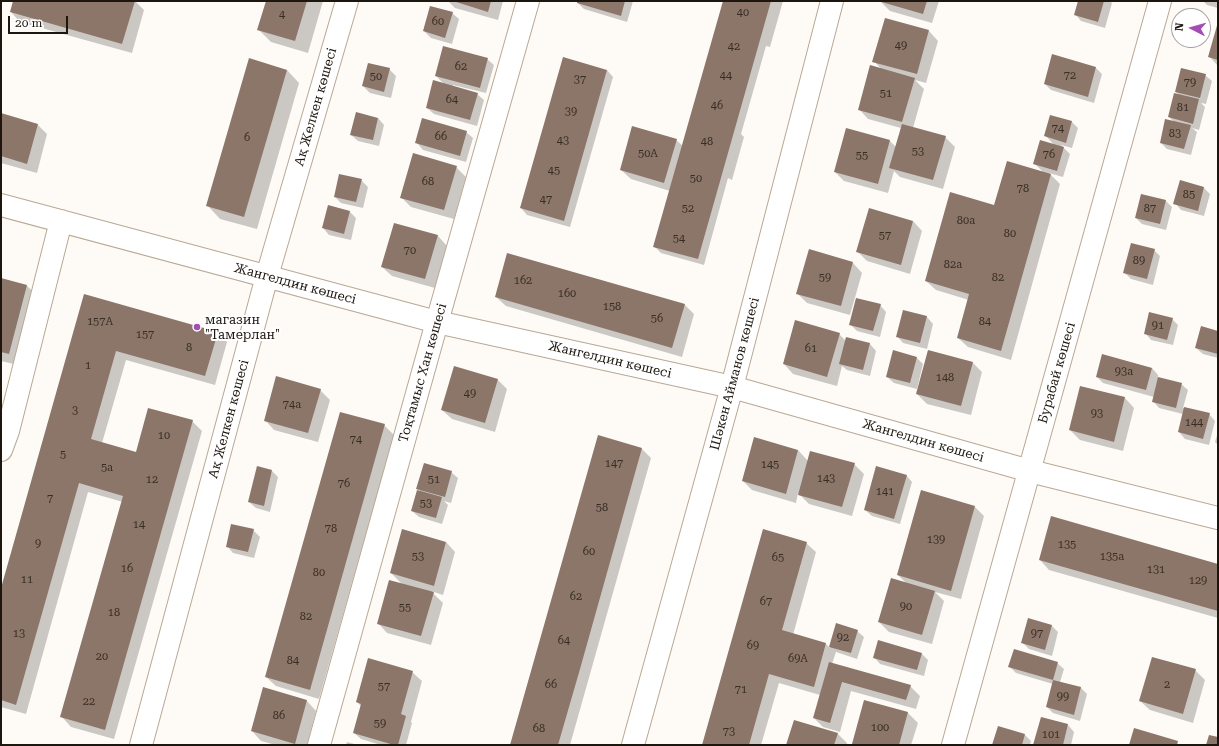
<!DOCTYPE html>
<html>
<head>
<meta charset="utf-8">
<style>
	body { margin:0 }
	#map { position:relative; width:1219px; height:746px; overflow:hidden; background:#fefaf6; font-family:"Roboto Serif",serif }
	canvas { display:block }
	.frame { position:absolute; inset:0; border:2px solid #1d160f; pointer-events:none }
	.north { position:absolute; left:1171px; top:8px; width:40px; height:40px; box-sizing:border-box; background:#fff; border:1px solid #a5a29f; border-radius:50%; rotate:276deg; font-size:11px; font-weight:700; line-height:16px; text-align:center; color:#1d160f }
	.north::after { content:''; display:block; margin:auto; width:14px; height:18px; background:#a64cb7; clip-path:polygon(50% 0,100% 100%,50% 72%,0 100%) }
	.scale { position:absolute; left:8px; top:16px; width:60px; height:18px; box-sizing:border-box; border:2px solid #1d160f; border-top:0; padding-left:5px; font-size:12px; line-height:14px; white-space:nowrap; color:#1d160f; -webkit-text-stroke:3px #fff; paint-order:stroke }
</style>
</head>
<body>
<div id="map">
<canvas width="1219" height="746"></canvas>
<div class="frame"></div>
<div class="north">N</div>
<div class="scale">20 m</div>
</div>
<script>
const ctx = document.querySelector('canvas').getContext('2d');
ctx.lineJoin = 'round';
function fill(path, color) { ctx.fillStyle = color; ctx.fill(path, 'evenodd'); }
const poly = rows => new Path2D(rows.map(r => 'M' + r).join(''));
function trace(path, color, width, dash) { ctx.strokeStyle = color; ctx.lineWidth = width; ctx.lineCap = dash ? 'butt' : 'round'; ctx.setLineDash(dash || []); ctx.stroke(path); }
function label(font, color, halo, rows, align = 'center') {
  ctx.font = font + ' "Roboto Serif",serif'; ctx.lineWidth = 4; ctx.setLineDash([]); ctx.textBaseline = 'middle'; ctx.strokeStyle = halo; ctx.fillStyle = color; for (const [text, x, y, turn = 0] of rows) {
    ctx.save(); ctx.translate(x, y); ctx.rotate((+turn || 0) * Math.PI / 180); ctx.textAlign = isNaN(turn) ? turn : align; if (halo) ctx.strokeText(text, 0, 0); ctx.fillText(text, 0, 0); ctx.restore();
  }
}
fill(poly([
	[14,1,135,1,144,10,132,53,20,22,11,12],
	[267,1,323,1,308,53,271,42,258,29],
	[448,1,503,1,498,20,455,8],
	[578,1,633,1,627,22,584,9,578,3],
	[724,1,783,1,770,47,766,46,741,134,744,137,732,180,728,178,704,265,661,253,654,246,670,191,631,179,621,170,676,140,683,146],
	[880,1,939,1,932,23,890,11],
	[1079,1,1109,1,1112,3,1105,28,1081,21,1075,14],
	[1203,1,1218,1,1218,8,1207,5],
	[452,13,459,19,452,44,431,38,424,31],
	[886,19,929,31,938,41,926,83,915,80,924,89,913,128,945,137,955,147,943,189,900,177,894,171,888,193,844,181,835,172,847,129,890,141,896,147,901,128,868,119,859,109,882,70,874,61],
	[1218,24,1218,66,1209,56],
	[487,59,494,65,486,93,453,85,453,87,477,94,484,100,477,126,434,114,427,108,445,85,436,76],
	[250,60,287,70,299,83,257,229,220,219,208,206],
	[1096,68,1102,74,1094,103,1051,90,1045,84],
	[389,69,396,76,391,98,370,93,363,86],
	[607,70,613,77,570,227,527,215,521,208],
	[1205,75,1212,81,1206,104,1201,103,1205,107,1199,130,1192,128,1197,132,1191,155,1167,149,1161,143,1174,122,1169,117,1179,95,1176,92],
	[1,115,38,125,47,134,37,173,1,163],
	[1051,116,1072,122,1078,128,1072,148,1061,145,1070,154,1063,177,1049,173,1060,184,1011,360,968,347,958,338,969,300,936,290,926,281,995,206,1043,172,1035,164,1054,145,1046,136],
	[378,118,384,125,379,146,358,141,351,135],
	[466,132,473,138,466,162,423,150,417,143],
	[456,167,466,177,454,219,411,207,401,197],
	[361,180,368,187,363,208,341,203,335,197],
	[1181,181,1204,188,1210,194,1204,216,1181,210,1175,203],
	[1166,201,1172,207,1166,230,1142,224,1136,218],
	[350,212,356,218,351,240,329,235,323,228],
	[913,221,922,231,910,274,867,261,858,252],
	[438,236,447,246,435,288,392,276,382,267],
	[1154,250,1160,256,1153,285,1131,279,1124,272],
	[853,263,862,273,850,315,807,303,797,293],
	[1,279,27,286,40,298,22,366,1,361],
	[85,295,217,333,227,342,215,385,126,360,102,443,136,453,192,421,202,431,114,739,71,727,62,717,123,502,88,492,26,714,1,707,1,592],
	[496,297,685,305,694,314,682,357,506,306],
	[880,305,886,312,880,337,857,331,850,324],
	[904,311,927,317,933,324,927,349,903,343,897,336],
	[1172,319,1178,325,1173,345,1151,340,1145,333],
	[1218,332,1218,358,1203,354,1196,348],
	[839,334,846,341,870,344,876,351,870,376,847,370,842,366,837,386,793,374,784,364],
	[1103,355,1152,368,1158,375,1158,378,1181,384,1188,390,1183,408,1209,414,1215,421,1209,445,1185,439,1179,432,1183,414,1159,408,1153,401,1154,397,1103,383,1097,377],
	[917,358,923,364,917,389,894,383,887,377],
	[972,362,982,372,971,415,927,404,917,394],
	[498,380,507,389,495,432,452,419,442,410],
	[320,390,330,400,318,442,274,430,265,420],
	[1125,398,1134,408,1123,451,1080,440,1070,430],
	[384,425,394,435,319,699,276,686,266,677],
	[1218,432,1218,445,1215,442],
	[599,437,642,449,651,458,570,745,511,745],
	[798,450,808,461,854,464,864,474,852,516,809,504,798,493,796,503,752,490,743,481],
	[272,471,278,477,270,512,256,508,249,502],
	[451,472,458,478,451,503,444,501,448,505,442,524,419,517,412,511,421,493,418,489],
	[906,475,912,482,900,524,872,516,865,510],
	[975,507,984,516,961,599,935,592,944,601,932,644,889,632,879,622,907,584,898,575],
	[253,530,260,537,254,558,233,553,227,546],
	[446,542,455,552,443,595,431,591,443,603,431,645,387,633,378,623,402,584,391,573],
	[806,543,816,552,793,635,826,644,830,648,836,624,857,631,864,637,857,659,836,652,832,664,910,686,920,696,916,709,851,691,840,732,823,727,814,718,820,695,779,683,761,745,703,745],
	[1040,560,1218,565,1218,618,1049,570],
	[1029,619,1052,626,1058,632,1052,656,1029,649,1023,643],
	[922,654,928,660,924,676,880,664,874,657],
	[1057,663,1064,669,1060,682,1081,688,1087,694,1080,721,1053,713,1047,707,1053,684,1016,673,1010,667],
	[1195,670,1205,680,1193,723,1150,710,1140,701],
	[412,672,422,681,411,722,412,723,406,745,381,745,361,739,354,733,362,707,357,702],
	[264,689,307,701,316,711,307,745,276,745,261,741,252,731],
	[865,701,908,713,918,723,911,745,854,745,853,743],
	[1041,718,1068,725,1074,732,1071,745,1035,745],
	[837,733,847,743,847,745,788,745],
	[1025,735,1031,741,1030,745,994,745],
	[347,742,358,745,346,745]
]), '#0003');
fill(poly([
	[13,1,135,1,122,44,10,12],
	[266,1,307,1,295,41,257,30],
	[453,1,491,1,488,12],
	[577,1,625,1,621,16,577,3],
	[723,1,771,1,698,259,653,247],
	[878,1,927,1,923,14],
	[1078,1,1104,1,1098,22,1074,15],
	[430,6,453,12,445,38,423,31],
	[885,18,929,30,917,74,872,62],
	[1218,22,1218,60,1208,57],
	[443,46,488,58,480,88,435,76],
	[1052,54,1096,67,1088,97,1044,84],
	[563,57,607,70,564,221,520,208],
	[249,58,287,70,244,217,206,206],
	[368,63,390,68,384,92,362,86],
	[870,65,915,78,902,122,858,110],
	[1181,68,1206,74,1200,98,1175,92],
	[433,80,478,93,470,120,426,108],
	[1174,93,1199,99,1193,124,1168,117],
	[356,112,378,118,373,140,350,135],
	[1,113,38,124,27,164,1,156],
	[1050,115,1072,121,1066,143,1044,136],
	[422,118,467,131,460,156,415,143],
	[1165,119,1191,125,1184,149,1160,143],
	[902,124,946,136,933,180,889,168],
	[632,126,677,139,664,183,620,170],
	[846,128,890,140,878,184,834,172],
	[1040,140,1064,147,1057,171,1033,164],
	[413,153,457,166,444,210,400,198],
	[1007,161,1051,174,1001,351,957,338,969,294,925,281,950,192,994,205],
	[339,174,362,179,356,202,334,197],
	[1180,180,1204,187,1198,211,1173,204],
	[1141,194,1166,200,1160,224,1135,218],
	[328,205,350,211,344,234,322,228],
	[869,208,913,221,901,265,856,252],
	[394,223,438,235,425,279,381,267],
	[1131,243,1155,249,1147,279,1123,273],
	[809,249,853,262,841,306,796,294],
	[507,253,685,304,672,348,495,297],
	[1,278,27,285,9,354,1,352],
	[84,294,218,332,205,376,116,351,91,439,136,452,148,408,193,420,105,730,60,717,123,496,79,483,16,705,1,700,1,588],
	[856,298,881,304,873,331,849,325],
	[903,310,927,316,920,343,896,337],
	[1149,312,1173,318,1167,340,1144,334],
	[795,320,840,333,827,377,783,364],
	[1201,326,1218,331,1218,354,1195,348],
	[846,337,870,343,863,370,839,364],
	[893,350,917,357,910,383,886,377],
	[928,350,973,362,961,406,916,394],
	[1102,354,1152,368,1146,390,1096,377],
	[454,366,498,379,485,423,441,410],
	[276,376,321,389,308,433,264,421],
	[1158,377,1182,383,1176,408,1152,402],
	[1080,386,1125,397,1114,442,1069,430],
	[1184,407,1210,413,1203,439,1178,432],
	[340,412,385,424,310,690,265,677],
	[598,435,642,448,580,669,558,745,510,745],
	[754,437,798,450,786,494,742,481],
	[810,451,855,463,842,507,798,495],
	[424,463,452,471,445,497,416,489],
	[257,466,272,470,264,506,248,502],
	[876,466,907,475,894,519,864,510],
	[417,490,442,497,436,518,411,511],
	[921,490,975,506,951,591,897,575],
	[1051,516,1218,564,1218,611,1039,560],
	[231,524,254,529,248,552,226,547],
	[402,529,446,542,434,586,390,573],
	[763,529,807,542,782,630,826,643,814,687,769,674,749,745,702,745],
	[891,578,935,591,922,635,878,622],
	[389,580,434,592,421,636,377,624],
	[1028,618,1052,625,1045,650,1021,643],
	[836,623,858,630,851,653,829,647],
	[878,640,922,653,917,670,873,658],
	[1014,649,1058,662,1053,680,1008,667],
	[1152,657,1196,669,1183,714,1139,701],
	[368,658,413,671,401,714,406,716,398,745,394,745,353,733,361,704,356,702],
	[829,662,911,685,906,700,842,682,830,723,813,718],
	[1053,680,1081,687,1074,715,1046,707],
	[263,687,307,700,295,744,251,731],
	[864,700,908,712,899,745,856,745,852,744],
	[1041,717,1068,724,1063,745,1033,745],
	[794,720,838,733,834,745,786,745],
	[998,726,1025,734,1022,745,992,745],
	[1134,728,1178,741,1177,745,1129,745],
	[1209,735,1218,737,1218,745,1206,745]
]), '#8c7569');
const minor = poly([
	[1,205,437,322,732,387,1030,471,1218,518],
	[1,450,8,431,61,221],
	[141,745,267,276,347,1],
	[319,745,437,322,528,1],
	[633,745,732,387,832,1],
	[953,745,1160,1]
]);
trace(minor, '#baa894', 24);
trace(minor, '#fff', 22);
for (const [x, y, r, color] of [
	[197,327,4,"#a64cb7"]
]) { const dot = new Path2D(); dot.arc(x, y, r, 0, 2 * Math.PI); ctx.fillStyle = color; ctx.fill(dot); trace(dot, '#fff', 1.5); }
label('11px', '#392e26', null, [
	["40",743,13],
	["4",282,15],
	["60",438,22],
	["49",901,46],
	["42",734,47],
	["62",461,67],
	["44",726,76],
	["72",1070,76],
	["50",376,77],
	["37",580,80],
	["79",1190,83],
	["51",886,94],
	["64",452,100],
	["46",717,106],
	["81",1183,108],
	["39",571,112],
	["74",1058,129],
	["83",1175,134],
	["66",441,137],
	["6",247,138],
	["43",563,141],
	["48",707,142],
	["53",918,152],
	["50А",648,154],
	["76",1049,155],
	["55",862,156],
	["45",554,171],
	["50",696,179],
	["68",428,182],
	["78",1023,189],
	["85",1189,195],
	["47",546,200],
	["52",688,209],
	["87",1150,209],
	["80а",966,221],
	["80",1010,234],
	["57",885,236],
	["54",679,239],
	["70",410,251],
	["89",1139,261],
	["82а",953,265],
	["59",825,278],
	["82",998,278],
	["162",523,281],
	["160",567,294],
	["158",612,307],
	["56",657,319],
	["157А",100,322],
	["84",985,322],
	["91",1158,326],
	["157",145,335],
	["8",189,348],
	["61",811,349],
	["1",88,366],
	["93а",1124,372],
	["148",945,378],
	["49",470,394],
	["74а",292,405],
	["3",75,411],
	["93",1097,414],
	["144",1194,423],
	["10",164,436],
	["74",356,440],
	["5",63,455],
	["147",614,464],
	["145",770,465],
	["5а",107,468],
	["143",826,479],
	["12",152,480],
	["51",434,480],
	["76",344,484],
	["141",885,492],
	["7",50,499],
	["53",426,504],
	["58",602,508],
	["14",139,525],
	["78",331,529],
	["139",936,540],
	["9",38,544],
	["135",1067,545],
	["60",589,552],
	["53",418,557],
	["135а",1112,557],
	["65",778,558],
	["16",127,569],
	["131",1156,570],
	["80",319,573],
	["11",27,580],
	["129",1198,581],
	["62",576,597],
	["67",766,602],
	["90",906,607],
	["55",405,608],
	["18",114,613],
	["82",306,617],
	["13",19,634],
	["97",1037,634],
	["92",843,638],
	["64",564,641],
	["69",753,646],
	["20",102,657],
	["69А",798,659],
	["84",293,661],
	["66",551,685],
	["2",1167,685],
	["57",384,687],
	["71",741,690],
	["99",1063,697],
	["22",89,702],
	["86",279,716],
	["59",380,724],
	["100",880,728],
	["68",539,729],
	["73",729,732],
	["101",1051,735]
]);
label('13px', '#1d160f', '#fff', [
	["Ақ Желкен көшесі",316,107,-74],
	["Жангелдин көшесі",295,284,15],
	["Жангелдин көшесі",610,360,13],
	["Тоқтамыс Хан көшесі",423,373,-74],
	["Бурабай көшесі",1057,373,-74],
	["Шәкен Айманов көшесі",735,374,-75],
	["Ақ Желкен көшесі",229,419,-75],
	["Жангелдин көшесі",923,441,16]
]);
label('13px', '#1d160f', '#fff', [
	["магазин",205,320],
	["\"Тамерлан\"",205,335]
], 'left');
</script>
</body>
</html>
